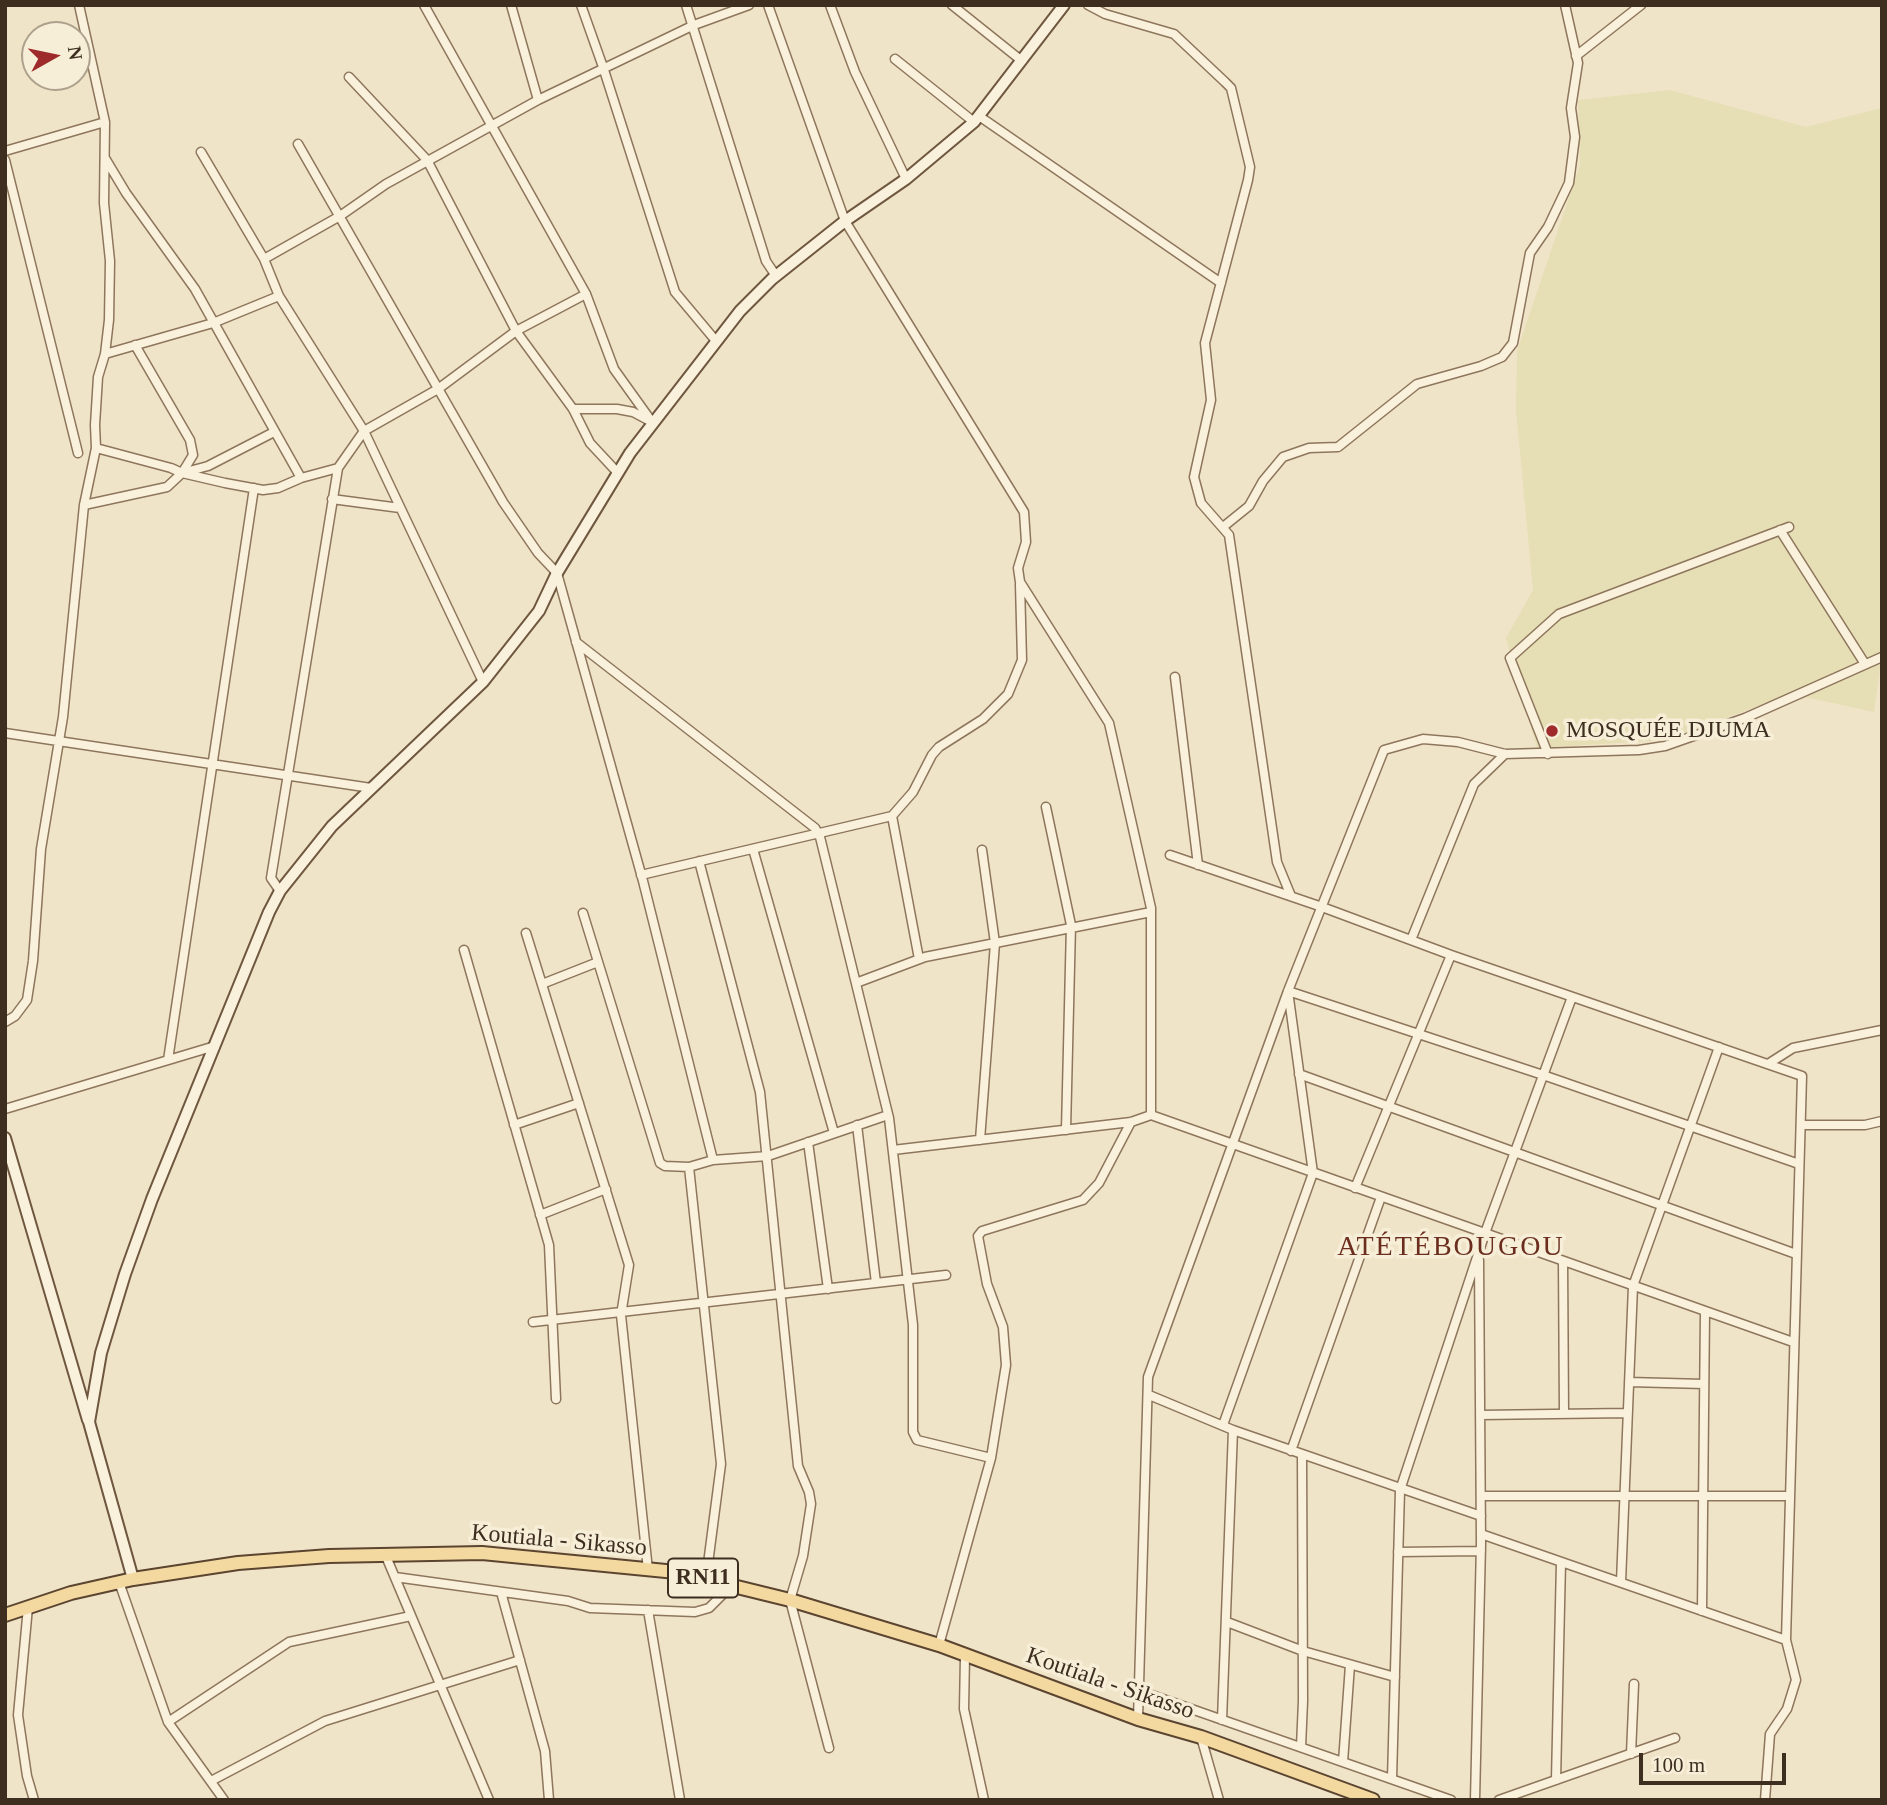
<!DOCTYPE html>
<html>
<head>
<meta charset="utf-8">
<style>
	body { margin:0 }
	#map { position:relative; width:1887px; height:1805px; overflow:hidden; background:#f0e4c8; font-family:Georgia,serif }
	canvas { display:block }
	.frame { position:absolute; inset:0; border:7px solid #3d2e20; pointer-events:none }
	.north { position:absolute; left:21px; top:21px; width:70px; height:70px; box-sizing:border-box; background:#f7eed8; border:2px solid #ada18e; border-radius:50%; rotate:81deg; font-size:19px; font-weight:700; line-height:28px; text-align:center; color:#3d2e20 }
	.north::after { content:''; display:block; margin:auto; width:24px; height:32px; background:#9e2a2b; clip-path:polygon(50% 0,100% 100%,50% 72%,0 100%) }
	.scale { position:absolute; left:1639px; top:1753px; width:147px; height:32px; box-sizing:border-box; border:4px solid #3d2e20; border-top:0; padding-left:9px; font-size:21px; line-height:24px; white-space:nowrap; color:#3d2e20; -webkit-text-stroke:5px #f7eed8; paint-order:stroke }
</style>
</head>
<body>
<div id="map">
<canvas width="1887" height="1805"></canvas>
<div class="frame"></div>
<div class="north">N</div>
<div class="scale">100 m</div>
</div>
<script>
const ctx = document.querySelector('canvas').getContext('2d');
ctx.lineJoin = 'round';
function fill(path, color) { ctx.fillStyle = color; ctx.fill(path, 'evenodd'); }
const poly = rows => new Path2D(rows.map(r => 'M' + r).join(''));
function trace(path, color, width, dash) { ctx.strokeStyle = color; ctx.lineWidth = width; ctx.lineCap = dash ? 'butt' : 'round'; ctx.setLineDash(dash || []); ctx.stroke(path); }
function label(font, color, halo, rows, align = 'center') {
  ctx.font = font + ' Georgia,serif'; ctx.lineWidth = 7; ctx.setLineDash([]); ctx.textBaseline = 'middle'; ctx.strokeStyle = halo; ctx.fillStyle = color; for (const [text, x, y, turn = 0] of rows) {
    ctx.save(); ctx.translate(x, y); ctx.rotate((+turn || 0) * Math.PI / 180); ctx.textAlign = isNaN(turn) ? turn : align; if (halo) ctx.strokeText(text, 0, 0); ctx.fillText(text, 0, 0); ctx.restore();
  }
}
fill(poly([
	[1670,90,1806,127,1882,108,1882,654,1874,712,1791,694,1665,740,1537,748,1506,638,1533,590,1516,410,1517,351,1580,165,1578,100]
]), '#e6deb5');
const street = poly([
	[424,5,586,294,614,369,652,422],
	[511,5,538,100],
	[581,5,603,67,675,292,716,341],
	[686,5,766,261,776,276],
	[768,5,845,221,1024,512,1026,542,1018,568,1020,582,1109,723,1151,908,1151,1115,1793,1342],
	[830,5,855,72,906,179],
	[952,5,1022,61],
	[1088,5,1105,14,1174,34,1225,82,1231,88,1250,167,1248,180,1205,343,1211,400,1194,477,1201,503,1229,535,1277,862,1291,896],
	[1576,56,1641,5],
	[895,59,974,122],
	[349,77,427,160,516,331,573,409,590,443,617,472],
	[979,116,1221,283],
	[298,144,503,502,538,553,557,573,643,881,713,1160],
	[5,151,105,122],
	[201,152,264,259,279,296,364,431,483,682],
	[105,158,126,193,195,289,301,478],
	[5,160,78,453],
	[264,259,340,216,386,184,538,100,694,25,749,5],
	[135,345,190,440,193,455,182,473],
	[105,354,213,323,279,296],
	[573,409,617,409,633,412,648,420],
	[96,448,171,468,182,473,225,483,263,490,278,488,301,478,338,468,364,431,438,389,516,331,586,294],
	[332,499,400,508],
	[84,505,167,487,182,473,208,466,274,432],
	[1223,527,1249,506,1263,481,1283,457,1309,448,1338,447,1417,384,1481,366,1502,357,1513,343,1530,253,1548,227,1569,183,1575,137,1571,108,1578,63,1565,5],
	[1780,530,1865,664],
	[576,642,815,828,820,837,889,1118,913,1325,913,1432,917,1440,991,1458],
	[1175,677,1198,865],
	[5,733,371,788],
	[1548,754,1510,658,1559,614,1789,527],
	[1046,807,1071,925,1066,1130],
	[892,816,919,959],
	[753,849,834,1133],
	[1170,855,1322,907,1451,955,1802,1076,1786,1640,1796,1680,1787,1709,1770,1734,1765,1800],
	[699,861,760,1092,798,1466,809,1492,811,1504,803,1556,790,1600,829,1748],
	[641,875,892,816,913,792,932,755,939,747,983,719,1008,694,1022,660,1020,584],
	[280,891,271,878,338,468],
	[583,913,660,1163,665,1166,689,1167,713,1160,768,1156,888,1115],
	[526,933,629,1265,621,1315,648,1570],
	[1411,940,1474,784,1505,754],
	[464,950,549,1245,556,1399],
	[856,983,925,957,1151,912],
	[542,984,598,962],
	[5,1022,15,1016,27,1000,33,961,41,849,63,717,84,505,96,448,95,425,98,377,105,354,109,320,110,261,104,203,105,122,79,5],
	[168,1060,254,488],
	[1768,1064,1793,1048,1882,1030],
	[1299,1074,1796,1254],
	[5,1109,215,1046],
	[514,1125,579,1103],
	[857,1125,876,1283],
	[1801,1125,1865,1125,1882,1121],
	[980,1140,995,943,982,850],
	[808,1142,828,1289],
	[893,1150,1131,1122,1151,1115],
	[689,1167,721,1464,706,1579],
	[1355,1188,1451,955],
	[540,1215,606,1189],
	[1563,1261,1564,1414],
	[533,1322,946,1275],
	[1629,1382,1704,1384],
	[1149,1395,1233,1430,1481,1516],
	[1480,1415,1627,1413],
	[1223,1425,1313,1173,1288,991,1543,1075,1799,1164],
	[1291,1451,1381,1197],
	[1481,1496,1790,1496],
	[1481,1534,1786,1640],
	[1398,1552,1481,1551],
	[385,1554,489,1800],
	[395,1577,568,1601,590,1608,695,1612,709,1608,732,1585],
	[119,1582,168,1722,224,1800],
	[1621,1582,1633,1286,1719,1047],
	[501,1592,545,1751,549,1800],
	[28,1607,18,1715,27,1776,34,1800],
	[648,1610,680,1800],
	[1702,1611,1705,1311],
	[1227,1622,1303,1651,1395,1677],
	[939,1645,991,1458,1006,1365,1003,1327,987,1284,978,1236,982,1231,1083,1200,1099,1183,1131,1122],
	[965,1656,964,1709,984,1800],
	[1140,1691,1451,1800],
	[1138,1719,1148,1377,1288,991,1384,750,1423,739,1458,742,1505,754,1639,750,1665,746,1745,718,1882,657],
	[1222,1720,1233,1430],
	[168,1722,289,1642,411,1616],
	[1201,1737,1219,1800],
	[1301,1747,1303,1701,1302,1455],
	[1631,1754,1634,1684],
	[1343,1762,1350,1665],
	[1392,1779,1400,1490,1485,1233,1572,997],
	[1556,1780,1561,1562],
	[211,1781,325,1721,520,1660],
	[1475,1800,1481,1544,1479,1260],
	[1499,1800,1675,1738]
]);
const secondary = poly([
	[5,1138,88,1420],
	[133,1579,89,1422,101,1353,125,1274,152,1199,269,912,280,891,332,826,483,682,539,611,557,573,630,453,740,311,772,279,845,221,906,179,974,122,1064,5]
]);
const primary = poly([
	[5,1615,71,1593,133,1579,238,1563,329,1556,482,1553,676,1572,790,1600,939,1645,1138,1719,1201,1737,1373,1800]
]);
trace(street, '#8d765c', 11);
trace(secondary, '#6f573f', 14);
trace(primary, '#5b4430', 16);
trace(street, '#faf1dc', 8);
trace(secondary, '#faf1dc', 10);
trace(primary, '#f3d9a0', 12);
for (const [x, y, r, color] of [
	[1552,731,7,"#9e2a2b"]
]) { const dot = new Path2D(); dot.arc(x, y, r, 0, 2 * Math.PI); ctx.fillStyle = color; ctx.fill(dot); trace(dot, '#f7eed8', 2.5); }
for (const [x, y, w] of [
	[703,1578,70]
]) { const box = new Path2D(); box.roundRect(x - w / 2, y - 19.5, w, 39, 5); ctx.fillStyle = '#f7eed8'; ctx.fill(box); trace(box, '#3d2e20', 2); }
label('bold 23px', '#3d2e20', null, [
	["RN11",703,1578]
]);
label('24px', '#3d2e20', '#f7eed8', [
	["MOSQUÉE DJUMA",1566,731]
], 'left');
label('24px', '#3d2e20', '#f7eed8', [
	["Koutiala - Sikasso",559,1541,5],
	["Koutiala - Sikasso",1110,1684,19]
]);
ctx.letterSpacing = '2px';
label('28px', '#6b2e1e', '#f7eed8', [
	["ATÉTÉBOUGOU",1451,1248]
]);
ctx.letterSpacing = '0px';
</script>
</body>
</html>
